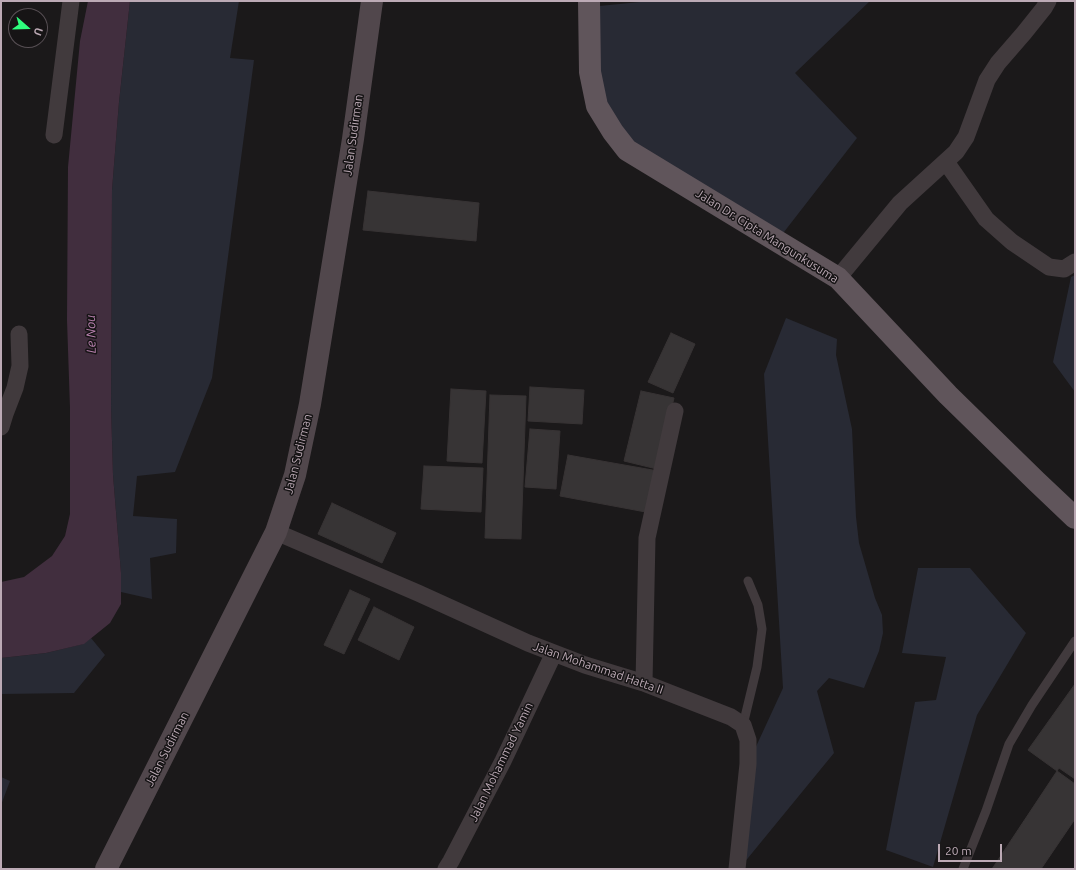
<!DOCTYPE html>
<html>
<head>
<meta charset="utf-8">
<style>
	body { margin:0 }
	#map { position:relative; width:1076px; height:870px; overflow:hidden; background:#1b191a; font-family:Ubuntu,sans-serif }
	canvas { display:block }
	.frame { position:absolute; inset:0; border:2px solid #bcaab5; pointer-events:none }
	.north { position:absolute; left:8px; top:8px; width:40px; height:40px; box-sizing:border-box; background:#161415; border:1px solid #585055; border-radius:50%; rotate:110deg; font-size:11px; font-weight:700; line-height:16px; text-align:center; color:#bcaab5 }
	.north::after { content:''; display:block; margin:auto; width:14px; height:18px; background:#2efe7d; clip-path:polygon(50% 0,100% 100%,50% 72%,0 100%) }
	.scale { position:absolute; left:938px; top:844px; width:64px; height:18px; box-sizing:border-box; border:2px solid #bcaab5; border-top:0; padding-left:5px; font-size:12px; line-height:14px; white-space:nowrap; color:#bcaab5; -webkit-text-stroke:3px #161415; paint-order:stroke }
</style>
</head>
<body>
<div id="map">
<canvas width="1076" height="870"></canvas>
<div class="frame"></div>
<div class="north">U</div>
<div class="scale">20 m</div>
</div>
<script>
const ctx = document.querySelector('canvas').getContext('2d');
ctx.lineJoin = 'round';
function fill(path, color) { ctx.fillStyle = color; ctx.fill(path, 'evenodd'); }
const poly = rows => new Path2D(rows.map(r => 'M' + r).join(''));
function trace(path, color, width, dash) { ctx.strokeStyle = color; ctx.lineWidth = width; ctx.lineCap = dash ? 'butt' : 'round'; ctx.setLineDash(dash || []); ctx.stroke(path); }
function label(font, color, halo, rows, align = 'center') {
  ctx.font = font + ' Ubuntu,sans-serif'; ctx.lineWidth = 3; ctx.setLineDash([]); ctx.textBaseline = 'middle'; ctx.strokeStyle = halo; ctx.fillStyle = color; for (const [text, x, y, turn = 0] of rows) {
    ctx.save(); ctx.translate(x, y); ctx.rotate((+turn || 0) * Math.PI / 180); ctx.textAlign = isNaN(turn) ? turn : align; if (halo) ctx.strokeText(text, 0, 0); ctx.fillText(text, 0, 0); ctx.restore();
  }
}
fill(poly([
	[130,1,239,1,230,58,254,60,212,378,175,472,137,476,133,516,177,519,176,553,150,558,152,599,121,592,121,573,113,475,111,406,112,190,119,102],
	[650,1,870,1,795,73,857,138,777,241,627,150,597,106,589,7],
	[1075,275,1075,392,1053,362,1071,277],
	[786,318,837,339,836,355,852,429,856,517,859,543,875,598,882,615,883,633,879,651,864,688,829,678,817,691,834,753,739,869,748,764,783,688,764,374],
	[918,568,970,568,1026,633,977,715,933,867,886,850,915,702,936,700,946,657,902,653],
	[91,638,105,655,74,693,1,694,1,658,46,653,83,644],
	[1,777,10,781,1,805]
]), '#282a34');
fill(poly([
	[88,1,130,1,119,102,112,190,111,406,113,475,121,573,121,604,110,623,84,644,46,653,1,658,1,582,24,577,52,556,65,536,70,514,70,408,67,320,68,167,80,41]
]), '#412e3e');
const building = poly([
	[368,191,479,203,476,241,363,230,368,191],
	[671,333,695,344,673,393,648,382,671,333],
	[530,387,584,390,582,424,528,421,530,387],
	[451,389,486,391,482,463,447,461,451,389],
	[641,391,674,398,657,469,624,461,641,391],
	[490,395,526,396,521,539,485,538,490,395],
	[530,429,560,431,556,489,525,487,530,429],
	[568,455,658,471,651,513,560,496,568,455],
	[424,466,483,468,481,512,421,509,424,466],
	[332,503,396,533,382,563,318,534,332,503],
	[350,590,370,599,344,654,324,645,350,590],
	[374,607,414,627,399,660,358,640,374,607],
	[1075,684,1075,784,1028,750,1075,684],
	[1059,768,1075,779,1075,819,1041,869,992,869,1059,768]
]);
fill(building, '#373435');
trace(building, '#373334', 1);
trace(poly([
	[743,725,757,667,762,629,758,605,748,581],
	[963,869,986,811,1009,744,1032,705,1075,641]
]), '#413a3d', 9);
trace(poly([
	[54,135,71,1],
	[946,162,986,219,1012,242,1049,267,1064,269,1075,262],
	[838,278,900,203,956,152,966,137,987,80,998,63,1024,33,1044,8,1048,1],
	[1,427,5,414,15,388,20,366,19,334],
	[276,532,418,593,528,643,585,665,644,683,731,717,743,725,748,740,748,764,737,869],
	[644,683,647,538,675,411],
	[446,869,451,861,503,761,554,653]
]), '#413a3d', 17);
trace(poly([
	[106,869,276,532,295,475,310,404,353,139,372,1]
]), '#51474c', 22);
trace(poly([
	[589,1,590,72,597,106,613,132,627,150,838,278,948,395,1036,481,1075,518]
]), '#60555b', 22);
label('12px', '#bcaab5', '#161415', [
	["Jalan Sudirman",353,135,-82],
	["Jalan Dr. Cipta Mangunkusuma",767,236,32],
	["Jalan Sudirman",298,454,-76],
	["Jalan Mohammad Hatta II",598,668,19],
	["Jalan Sudirman",167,749,-63],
	["Jalan Mohammad Yamin",501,762,-64]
]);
label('italic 13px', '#b880ae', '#161415', [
	["Le Nou",91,334,-91]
]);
</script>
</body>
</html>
